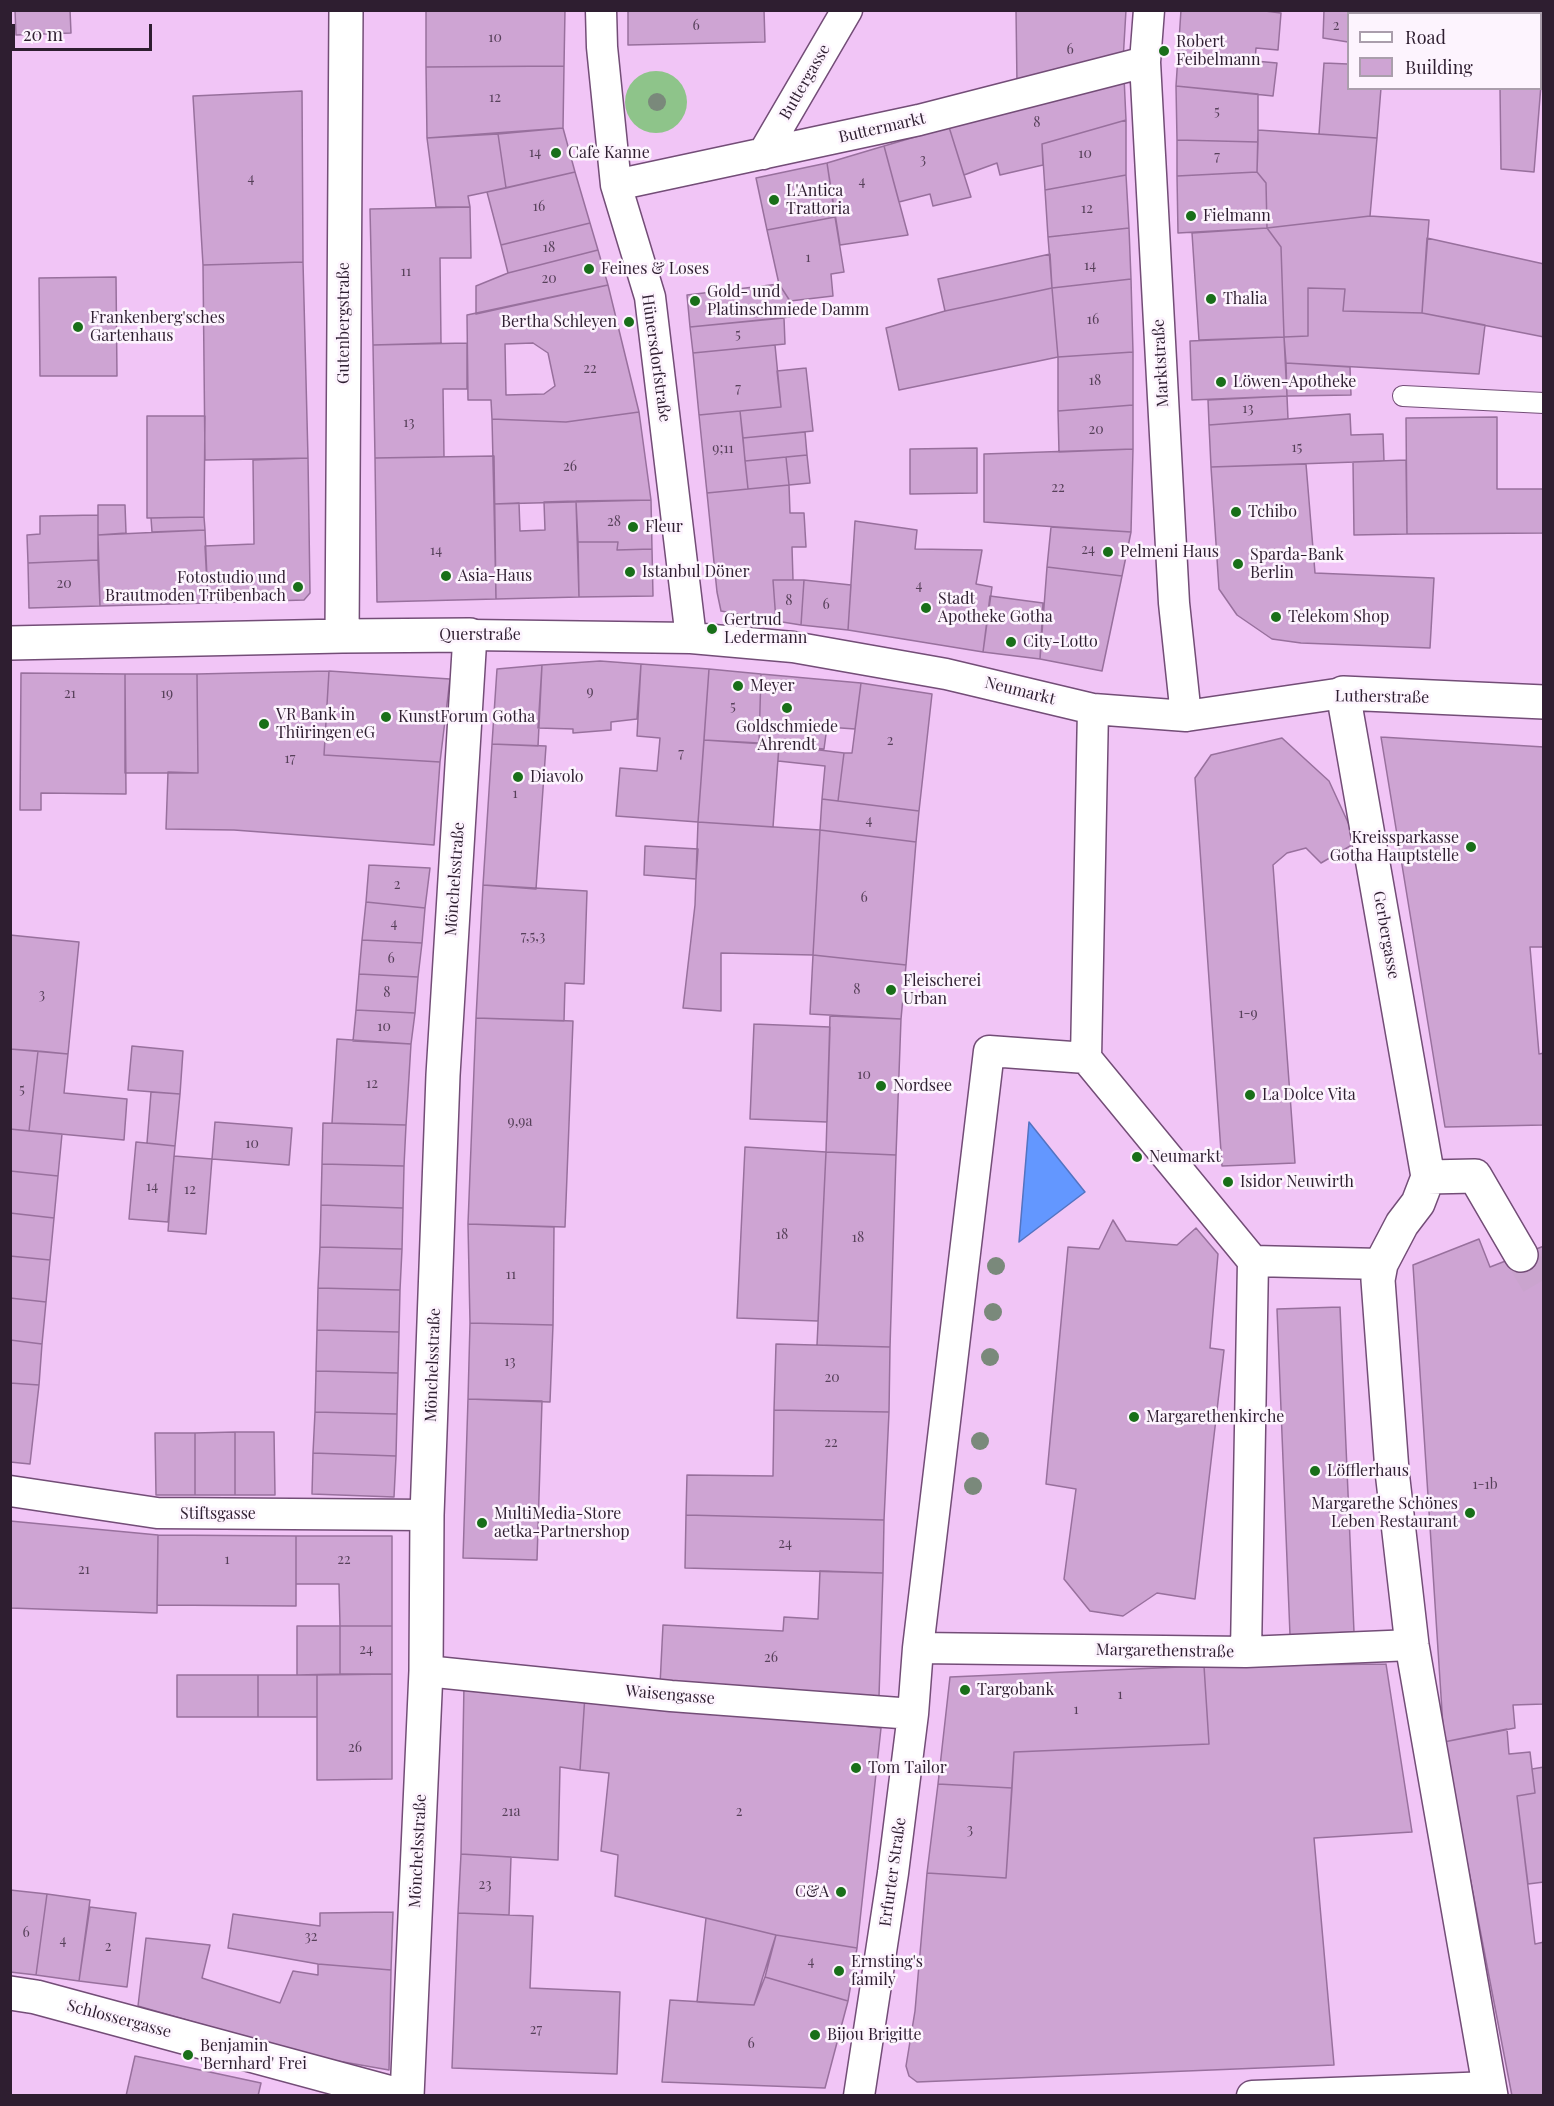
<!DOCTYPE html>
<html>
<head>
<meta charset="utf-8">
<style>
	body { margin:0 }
	#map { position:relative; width:1554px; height:2106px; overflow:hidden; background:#f1c5f6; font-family:"Playfair Display",serif }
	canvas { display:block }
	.frame { position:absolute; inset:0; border:12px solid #2e1e30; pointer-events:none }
	.legend { position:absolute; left:1347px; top:12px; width:195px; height:78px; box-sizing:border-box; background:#fdf4fe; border:2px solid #aa9eac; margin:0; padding:8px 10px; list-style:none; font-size:18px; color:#2e1e30 }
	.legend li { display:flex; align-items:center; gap:12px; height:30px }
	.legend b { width:30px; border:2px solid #aa9eac }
	.scale { position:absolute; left:12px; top:24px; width:140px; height:27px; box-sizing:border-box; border:3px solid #2e1e30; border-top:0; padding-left:8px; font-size:18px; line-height:21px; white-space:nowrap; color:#2e1e30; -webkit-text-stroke:4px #fdf4fe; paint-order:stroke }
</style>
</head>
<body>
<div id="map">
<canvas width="1554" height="2106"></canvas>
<div class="frame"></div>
<ul class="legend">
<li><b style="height:8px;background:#fff"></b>Road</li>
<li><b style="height:16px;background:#cea4d3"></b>Building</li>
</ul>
<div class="scale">20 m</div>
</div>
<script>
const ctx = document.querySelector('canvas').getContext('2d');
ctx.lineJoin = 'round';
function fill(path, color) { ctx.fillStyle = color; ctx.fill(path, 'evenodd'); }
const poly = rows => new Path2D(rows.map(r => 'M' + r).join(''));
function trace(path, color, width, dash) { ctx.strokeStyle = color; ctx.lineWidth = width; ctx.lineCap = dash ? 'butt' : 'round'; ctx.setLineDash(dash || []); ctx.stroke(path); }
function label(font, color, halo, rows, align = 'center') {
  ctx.font = font + ' "Playfair Display",serif'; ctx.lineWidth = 5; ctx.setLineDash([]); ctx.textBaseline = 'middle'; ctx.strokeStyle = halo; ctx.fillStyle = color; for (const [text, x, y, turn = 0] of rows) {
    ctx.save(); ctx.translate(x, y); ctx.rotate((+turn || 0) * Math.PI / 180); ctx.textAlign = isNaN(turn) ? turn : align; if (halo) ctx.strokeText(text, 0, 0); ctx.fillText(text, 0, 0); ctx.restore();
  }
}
fill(poly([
	'625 102a31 31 0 1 1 62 0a31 31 0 1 1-62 0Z'
]), '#8ec48a');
const water = poly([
	[1029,1122,1085,1192,1019,1242,1029,1122]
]);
fill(water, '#6397ff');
trace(water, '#5373c1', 1.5);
const building = poly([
	[15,10,70,10,71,33,16,35,15,10],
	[426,10,565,10,564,66,426,67,426,10],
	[628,10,764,10,765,42,628,45,628,10],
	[1016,10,1126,10,1123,61,1017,85,1016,10],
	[1181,10,1257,10,1281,13,1278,50,1256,48,1255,61,1277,63,1273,96,1176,86,1181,10],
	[1324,10,1390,10,1389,14,1348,14,1348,42,1323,38,1324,10],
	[1390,10,1469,10,1468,14,1389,14,1390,10],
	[1469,10,1544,10,1544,71,1541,85,1540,14,1468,14,1469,10],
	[1324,63,1348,64,1348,88,1381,88,1377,138,1319,134,1324,63],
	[564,66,563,128,427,138,426,67,564,66],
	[1124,77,1126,120,1042,144,1043,165,1000,175,997,163,964,175,949,127,1124,77],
	[1541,85,1534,172,1501,169,1500,88,1540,88,1541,85],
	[1176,86,1258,94,1258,142,1177,140,1176,86],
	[302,91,303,262,203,265,193,96,302,91],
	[1126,120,1126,175,1045,190,1042,144,1126,120],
	[949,127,971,197,933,206,930,194,899,202,884,146,949,127],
	[563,128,575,172,506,188,498,134,563,128],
	[1258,130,1377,138,1370,216,1267,228,1266,183,1257,172,1258,130],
	[498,134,506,188,468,196,470,207,436,207,427,138,498,134],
	[1177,140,1258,142,1257,172,1177,176,1177,140],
	[884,146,908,235,840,245,827,163,884,146],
	[827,163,835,217,767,230,756,178,827,163],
	[575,172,590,223,501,245,487,192,575,172],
	[1257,172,1266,183,1267,228,1178,233,1177,176,1257,172],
	[1126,175,1129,228,1048,237,1045,190,1126,175],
	[470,207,471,258,440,258,441,343,373,345,370,209,470,207],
	[1370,216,1429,220,1422,313,1343,311,1345,289,1308,288,1308,336,1284,337,1281,247,1267,228,1370,216],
	[835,217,844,272,831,274,833,296,790,301,779,284,767,230,835,217],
	[590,223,598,250,508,273,501,245,590,223],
	[1129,228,1131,279,1052,288,1048,237,1129,228],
	[1267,228,1281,247,1284,337,1199,340,1192,233,1267,228],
	[1427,238,1544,264,1544,337,1422,313,1427,238],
	[598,250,608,285,476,314,476,286,508,273,598,250],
	[1050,254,1052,288,945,311,938,279,1050,254],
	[303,262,308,458,205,460,203,265,303,262],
	[116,277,117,376,40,376,39,278,116,277],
	[1131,279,1133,352,1058,357,1052,288,1131,279],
	[779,284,790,301,790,317,690,327,687,295,779,284],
	[608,285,639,412,566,422,492,419,491,400,468,400,467,315,608,285],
	[533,343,548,353,555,386,544,394,506,395,505,344,533,343],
	[1052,288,1058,357,899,390,886,328,945,311,1052,288],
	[1308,288,1345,289,1343,311,1422,313,1485,325,1479,374,1286,363,1284,337,1308,336,1308,288],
	[784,318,785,344,693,353,690,327,784,318],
	[1284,337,1287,396,1192,400,1190,341,1284,337],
	[467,343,467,389,443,389,444,457,375,458,373,345,467,343],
	[775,345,781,407,699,415,693,353,775,345],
	[1133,352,1133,405,1058,411,1058,357,1133,352],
	[1286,363,1350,367,1351,395,1287,396,1286,363],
	[806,368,813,431,743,438,740,411,781,407,777,371,806,368],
	[1287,396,1288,419,1209,425,1208,400,1287,396],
	[1133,405,1133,449,1059,452,1058,411,1133,405],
	[740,411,748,489,707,493,699,415,740,411],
	[639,412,651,500,494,504,492,419,566,422,639,412],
	[1350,414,1351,435,1383,434,1384,461,1211,467,1209,425,1350,414],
	[147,416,205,416,204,517,147,518,147,416],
	[1497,417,1497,489,1544,489,1544,533,1407,534,1406,418,1497,417],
	[805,432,807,455,745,461,743,438,805,432],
	[977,448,977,493,910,494,910,449,977,448],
	[1133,449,1131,532,984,522,984,454,1133,449],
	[807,455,810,483,789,485,786,457,807,455],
	[494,456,496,599,377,602,375,458,494,456],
	[786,457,789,485,748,489,745,461,786,457],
	[308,458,310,593,304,600,208,603,205,546,254,544,253,460,308,458],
	[1406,460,1407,534,1354,535,1353,462,1406,460],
	[1306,464,1315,573,1434,578,1430,648,1301,643,1272,639,1237,615,1219,589,1211,467,1306,464],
	[789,485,790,513,804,513,806,547,792,547,793,580,773,580,776,621,721,611,717,592,707,493,789,485],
	[651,500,652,549,617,550,618,542,578,542,576,501,651,500],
	[576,501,579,597,496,599,494,504,519,503,520,531,545,530,544,502,576,501],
	[98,505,125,505,126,533,98,535,98,505],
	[98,515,98,560,28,563,27,535,40,534,40,516,98,515],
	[204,517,205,530,152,532,151,518,204,517],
	[855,521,917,530,915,549,982,550,976,584,992,587,983,652,848,630,855,521],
	[1051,527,1131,532,1122,576,1047,567,1051,527],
	[205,530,208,603,100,606,98,535,205,530],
	[578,542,618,542,617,550,652,549,653,596,579,597,578,542],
	[98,560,100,606,29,608,28,563,98,560],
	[1047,567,1122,576,1102,671,1040,659,1047,567],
	[773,580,804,580,801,625,776,621,773,580],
	[804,580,851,585,848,630,801,625,804,580],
	[990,596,1043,603,1040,659,983,652,990,596],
	[600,661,641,664,637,719,611,722,611,730,573,733,573,729,538,728,542,665,600,661],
	[641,664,709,669,698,822,616,816,620,768,657,771,660,738,637,736,641,664],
	[542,665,538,746,492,744,497,669,542,665],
	[709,669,761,674,759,743,704,740,709,669],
	[329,671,450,679,440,762,324,755,329,671],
	[329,671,324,755,440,762,434,845,234,830,166,829,168,772,198,773,197,674,329,671],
	[21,673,125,674,126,794,41,793,41,810,20,810,21,673],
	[125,674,197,674,198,773,125,773,125,674],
	[761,674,861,683,855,729,827,727,824,749,759,743,761,674],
	[861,683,932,694,919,811,838,801,844,753,852,753,861,683],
	[1381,737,1544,747,1544,947,1530,947,1539,1054,1544,1053,1544,1125,1445,1127,1381,737],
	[1282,738,1329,781,1357,842,1321,863,1306,848,1287,853,1273,865,1295,1163,1222,1166,1195,778,1211,755,1282,738],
	[704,740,779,745,773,827,698,822,704,740],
	[492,744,546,746,536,889,483,885,492,744],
	[779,745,844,753,838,801,822,799,825,766,778,761,779,745],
	[822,799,919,811,916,842,820,830,822,799],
	[698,822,820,830,813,955,721,953,721,1011,683,1008,695,905,698,822],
	[820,830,916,842,906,965,813,955,820,830],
	[645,846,698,849,696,879,644,875,645,846],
	[369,865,430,868,425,908,366,902,369,865],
	[483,885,587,891,584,984,565,983,564,1021,476,1018,483,885],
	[366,902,425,908,422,943,362,940,366,902],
	[10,935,79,942,68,1054,10,1049,10,935],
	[362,940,422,943,418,977,359,974,362,940],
	[813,955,906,965,901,1019,810,1014,813,955],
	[359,974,418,977,415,1013,356,1010,359,974],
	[356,1010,415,1013,411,1044,353,1041,356,1010],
	[830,1016,901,1019,896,1155,826,1152,830,1016],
	[476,1018,573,1021,565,1227,468,1224,476,1018],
	[754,1024,830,1027,827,1122,750,1119,754,1024],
	[337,1039,411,1044,406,1125,332,1123,337,1039],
	[132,1046,183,1051,180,1094,128,1090,132,1046],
	[10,1049,38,1051,29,1131,10,1129,10,1049],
	[38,1051,68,1054,64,1093,127,1099,124,1140,29,1131,38,1051],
	[151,1092,180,1094,175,1146,147,1143,151,1092],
	[215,1122,292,1128,289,1165,212,1159,215,1122],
	[323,1123,406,1125,404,1166,322,1164,323,1123],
	[10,1129,62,1134,58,1176,10,1171,10,1129],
	[136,1142,175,1146,168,1222,129,1219,136,1142],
	[745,1147,826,1152,818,1321,737,1318,745,1147],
	[826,1152,896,1155,890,1347,817,1345,826,1152],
	[174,1156,212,1159,206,1234,168,1231,174,1156],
	[322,1164,404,1166,403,1208,321,1205,322,1164],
	[10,1171,58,1176,54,1218,10,1213,10,1171],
	[321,1205,403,1208,402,1249,320,1247,321,1205],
	[10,1213,54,1218,50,1260,10,1256,10,1213],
	[1113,1220,1126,1241,1177,1245,1196,1228,1218,1254,1210,1348,1224,1350,1195,1599,1157,1593,1123,1616,1090,1611,1064,1579,1076,1489,1046,1484,1068,1247,1099,1249,1113,1220],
	[468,1224,554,1227,553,1325,470,1323,468,1224],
	[1479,1239,1490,1267,1544,1246,1544,1704,1513,1705,1515,1728,1444,1742,1413,1265,1479,1239],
	[320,1247,402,1249,400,1290,318,1288,320,1247],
	[10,1256,50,1260,46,1302,10,1298,10,1256],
	[318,1288,400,1290,399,1332,317,1330,318,1288],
	[10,1298,46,1302,42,1344,10,1340,10,1298],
	[1340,1307,1354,1632,1290,1635,1277,1309,1340,1307],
	[470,1323,553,1325,550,1402,468,1399,470,1323],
	[317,1330,399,1332,398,1373,316,1371,317,1330],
	[10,1340,42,1344,39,1385,10,1383,10,1340],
	[776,1344,890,1347,889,1412,774,1410,776,1344],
	[316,1371,398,1373,397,1414,315,1412,316,1371],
	[10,1383,39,1385,30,1464,10,1462,10,1383],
	[468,1399,542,1401,537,1560,463,1558,468,1399],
	[774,1410,889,1412,884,1520,686,1515,687,1475,773,1476,774,1410],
	[315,1412,397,1414,396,1456,313,1453,315,1412],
	[235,1432,274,1432,275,1495,235,1495,235,1432],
	[235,1432,235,1495,195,1495,195,1433,235,1432],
	[155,1433,195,1433,195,1495,156,1495,155,1433],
	[313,1453,396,1456,394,1497,312,1494,313,1453],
	[686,1515,884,1520,883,1573,685,1568,686,1515],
	[10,1521,158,1535,157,1613,10,1608,10,1521],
	[158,1535,296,1536,296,1606,157,1605,158,1535],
	[296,1536,392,1536,392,1626,340,1626,339,1584,296,1584,296,1536],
	[820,1571,883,1573,879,1696,660,1685,663,1625,783,1631,784,1617,818,1619,820,1571],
	[297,1626,340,1626,340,1674,297,1675,297,1626],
	[340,1626,392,1626,392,1674,340,1674,340,1626],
	[1386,1664,1412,1832,1314,1838,1334,2065,917,2082,909,2076,906,2066,915,2011,927,1873,1006,1878,1014,1752,1209,1744,1204,1666,1386,1664],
	[1204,1666,1209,1744,1014,1752,1012,1788,938,1784,950,1677,1204,1666],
	[392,1674,392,1779,317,1780,317,1675,392,1674],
	[177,1675,258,1675,258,1717,177,1717,177,1675],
	[258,1675,317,1675,317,1717,258,1717,258,1675],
	[464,1684,585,1695,580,1770,560,1767,558,1860,461,1854,464,1684],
	[585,1695,881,1728,857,1948,776,1935,615,1896,618,1855,601,1851,609,1773,580,1770,585,1695],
	[1507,1729,1509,1754,1530,1752,1535,1793,1517,1796,1535,1944,1544,1942,1544,2096,1512,2096,1444,1742,1507,1729],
	[1544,1767,1544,1882,1528,1884,1517,1796,1535,1793,1532,1769,1544,1767],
	[938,1784,1012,1788,1006,1878,927,1873,938,1784],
	[461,1854,511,1857,509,1915,458,1913,461,1854],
	[10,1890,47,1894,36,1975,10,1972,10,1890],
	[47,1894,90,1900,79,1981,36,1975,47,1894],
	[90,1907,136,1913,127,1987,79,1981,90,1907],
	[393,1912,391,1970,318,1964,228,1948,233,1914,320,1926,320,1913,393,1912],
	[458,1913,533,1916,530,1988,620,1992,617,2074,452,2068,458,1913],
	[706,1918,776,1935,754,2005,697,2002,706,1918],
	[776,1935,857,1948,848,2001,765,1977,776,1935],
	[146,1938,210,1945,202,1978,280,2003,293,1971,318,1975,318,1964,391,1970,389,2070,315,2057,138,2006,146,1938],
	[765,1977,848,2001,825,2088,662,2082,670,2000,754,2005,765,1977],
	[135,2056,261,2083,258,2096,126,2096,135,2056]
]);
fill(building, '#cea4d3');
trace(building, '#98709d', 1.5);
trace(poly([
	[1521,1255,1544,1294]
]), '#caa4ce', 33, [33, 16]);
const service = poly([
	[1403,396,1544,403]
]);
const pedestrian = poly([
	[601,10,602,47,616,185,650,297,691,638],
	[1149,10,1145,62,1174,603,1186,716],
	[763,154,847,10],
	[616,185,919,120,1145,62],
	[470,635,691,638,793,647,946,674,1093,709,1186,716,1343,693],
	[1086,1058,1253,1261,1246,1652],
	[1253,1261,1381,1264],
	[10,1491,157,1513,427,1515],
	[918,1648,1246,1652,1412,1645],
	[426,1671,671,1696,913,1714],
	[859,2096,893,1873,913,1714,918,1648,989,1051,1086,1058,1093,709],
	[1252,2096,1490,2087]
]);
const minor = poly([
	[342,636,346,10],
	[10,643,342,636,470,635,443,1075,427,1515,426,1671,407,2096],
	[1428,1177,1418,1203,1402,1224,1381,1264,1378,1280,1392,1471,1412,1645,1491,2096],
	[1428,1177,1343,693,1544,702],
	[1428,1177,1475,1176,1521,1255],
	[10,1993,36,1997,402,2096]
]);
trace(service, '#734d77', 22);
trace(pedestrian, '#734d77', 33);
trace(minor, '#734d77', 36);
trace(service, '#fff', 20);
trace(pedestrian, '#fff', 30);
trace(minor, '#fff', 33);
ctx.fillStyle = '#7a897b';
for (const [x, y] of [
	[657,102],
	[996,1266],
	[993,1312],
	[990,1357],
	[980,1441],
	[973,1486]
]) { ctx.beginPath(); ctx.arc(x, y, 9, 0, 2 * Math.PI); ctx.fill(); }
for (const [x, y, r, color] of [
	[1164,51,6,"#196f19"],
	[556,153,6,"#196f19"],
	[774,200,6,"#196f19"],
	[1191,216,6,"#196f19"],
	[589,269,6,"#196f19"],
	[1211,299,6,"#196f19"],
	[695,301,6,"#196f19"],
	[629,322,6,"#196f19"],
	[78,327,6,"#196f19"],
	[1221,382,6,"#196f19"],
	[1236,512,6,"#196f19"],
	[633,527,6,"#196f19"],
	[1108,552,6,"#196f19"],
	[1238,564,6,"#196f19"],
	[630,572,6,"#196f19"],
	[446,576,6,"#196f19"],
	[298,587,6,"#196f19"],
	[926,608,6,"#196f19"],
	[1276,617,6,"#196f19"],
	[712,629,6,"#196f19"],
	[1011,642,6,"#196f19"],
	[738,686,6,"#196f19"],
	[787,708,6,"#196f19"],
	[386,717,6,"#196f19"],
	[264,724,6,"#196f19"],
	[518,777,6,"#196f19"],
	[1471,847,6,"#196f19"],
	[891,990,6,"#196f19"],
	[881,1086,6,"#196f19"],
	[1250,1095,6,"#196f19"],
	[1137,1157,6,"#196f19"],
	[1228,1182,6,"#196f19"],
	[1134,1417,6,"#196f19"],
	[1315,1471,6,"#196f19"],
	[1470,1513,6,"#196f19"],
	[482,1523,6,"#196f19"],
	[965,1690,6,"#196f19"],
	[856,1768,6,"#196f19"],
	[841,1892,6,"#196f19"],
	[839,1971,6,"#196f19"],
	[815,2035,6,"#196f19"],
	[188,2055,6,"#196f19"]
]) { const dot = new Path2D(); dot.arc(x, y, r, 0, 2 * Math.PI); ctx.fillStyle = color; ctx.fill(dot); trace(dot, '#fdf4fe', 2); }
label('14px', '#564059', null, [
	["6",696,26],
	["2",1336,26],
	["10",495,38],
	["6",1070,50],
	["12",495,98],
	["5",1217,112],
	["8",1037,123],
	["14",535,153],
	["10",1085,154],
	["7",1217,157],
	["3",923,160],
	["4",251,179],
	["4",862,182],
	["16",539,207],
	["12",1087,209],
	["18",549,248],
	["1",808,258],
	["14",1090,266],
	["11",406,272],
	["20",549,279],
	["16",1093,320],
	["5",738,335],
	["22",590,369],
	["18",1095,381],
	["7",738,389],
	["13",1248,409],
	["13",409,423],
	["20",1096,430],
	["15",1297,448],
	["9;11",723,449],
	["26",570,467],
	["22",1058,488],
	["28",614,522],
	["24",1088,550],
	["14",436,551],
	["20",64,584],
	["4",919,586],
	["8",789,601],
	["6",826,605],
	["9",590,692],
	["21",70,694],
	["19",167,694],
	["5",733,707],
	["2",890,741],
	["7",681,754],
	["17",290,759],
	["1",515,794],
	["4",869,821],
	["2",397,885],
	["6",864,898],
	["4",394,924],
	["7,5,3",533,937],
	["6",391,959],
	["8",857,990],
	["8",387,993],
	["3",42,995],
	["1-9",1248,1014],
	["10",384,1027],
	["10",864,1075],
	["12",372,1084],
	["5",22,1090],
	["9,9a",520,1122],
	["10",252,1144],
	["14",152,1187],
	["12",190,1190],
	["18",782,1235],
	["18",858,1238],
	["11",511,1275],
	["13",510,1362],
	["20",832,1378],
	["22",831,1443],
	["1-1b",1485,1485],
	["24",785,1544],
	["1",227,1560],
	["22",344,1560],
	["21",84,1570],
	["24",366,1650],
	["26",771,1658],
	["1",1120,1695],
	["1",1076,1710],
	["26",355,1748],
	["21a",511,1812],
	["2",739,1812],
	["3",970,1830],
	["23",485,1885],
	["6",26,1933],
	["32",311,1937],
	["4",63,1941],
	["2",108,1947],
	["4",811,1962],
	["27",536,2030],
	["6",751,2044]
]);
label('16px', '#2e1e30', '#fdf4fe', [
	["Robert",1176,42],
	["Feibelmann",1176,60],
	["Cafe Kanne",568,153],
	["L'Antica",786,191],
	["Trattoria",786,209],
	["Fielmann",1203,216],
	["Feines & Loses",601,269],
	["Gold- und",707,292],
	["Platinschmiede Damm",707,310],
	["Thalia",1223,299],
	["Frankenberg'sches",90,318],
	["Gartenhaus",90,336],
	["Bertha Schleyen",617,322,"right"],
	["Löwen-Apotheke",1233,382],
	["Tchibo",1248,512],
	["Fleur",645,527],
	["Pelmeni Haus",1120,552],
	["Sparda-Bank",1250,555],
	["Berlin",1250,573],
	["Istanbul Döner",642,572],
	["Asia-Haus",458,576],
	["Fotostudio und",286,578,"right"],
	["Brautmoden Trübenbach",286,596,"right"],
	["Stadt",938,599],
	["Apotheke Gotha",938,617],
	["Telekom Shop",1288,617],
	["Gertrud",724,620],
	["Ledermann",724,638],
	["City-Lotto",1023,642],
	["Meyer",750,686],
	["VR Bank in",276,715],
	["Thüringen eG",276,733],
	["KunstForum Gotha",398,717],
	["Goldschmiede",787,727,"center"],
	["Ahrendt",787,745,"center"],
	["Diavolo",530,777],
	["Kreissparkasse",1459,838,"right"],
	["Gotha Hauptstelle",1459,856,"right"],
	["Fleischerei",903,981],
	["Urban",903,999],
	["Nordsee",893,1086],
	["La Dolce Vita",1262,1095],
	["Neumarkt",1149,1157],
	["Isidor Neuwirth",1240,1182],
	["Margarethenkirche",1146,1417],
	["Löfflerhaus",1327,1471],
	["Margarethe Schönes",1458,1504,"right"],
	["Leben Restaurant",1458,1522,"right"],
	["MultiMedia-Store",494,1514],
	["aetka-Partnershop",494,1532],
	["Targobank",977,1690],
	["Tom Tailor",868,1768],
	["C&A",829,1892,"right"],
	["Ernsting's",851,1962],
	["family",851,1980],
	["Bijou Brigitte",827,2035],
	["Benjamin",200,2046],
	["'Bernhard' Frei",200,2064]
], 'left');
label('16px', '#2e1e30', '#fdf4fe', [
	["Buttergasse",805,82,-60],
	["Buttermarkt",882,128,-13],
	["Gutenbergstraße",344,323,-90],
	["Hünersdorfstraße",656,358,82],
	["Marktstraße",1161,363,-93],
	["Querstraße",480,635],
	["Neumarkt",1020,691,14],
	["Lutherstraße",1382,697,1],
	["Mönchelsstraße",455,879,-86],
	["Gerbergasse",1386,935,80],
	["Mönchelsstraße",433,1365,-88],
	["Stiftsgasse",218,1514],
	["Margarethenstraße",1165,1651,1],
	["Waisengasse",670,1695,5],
	["Mönchelsstraße",418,1851,-87],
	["Erfurter Straße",893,1872,-82],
	["Schlossergasse",119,2019,15]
]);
</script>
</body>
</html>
